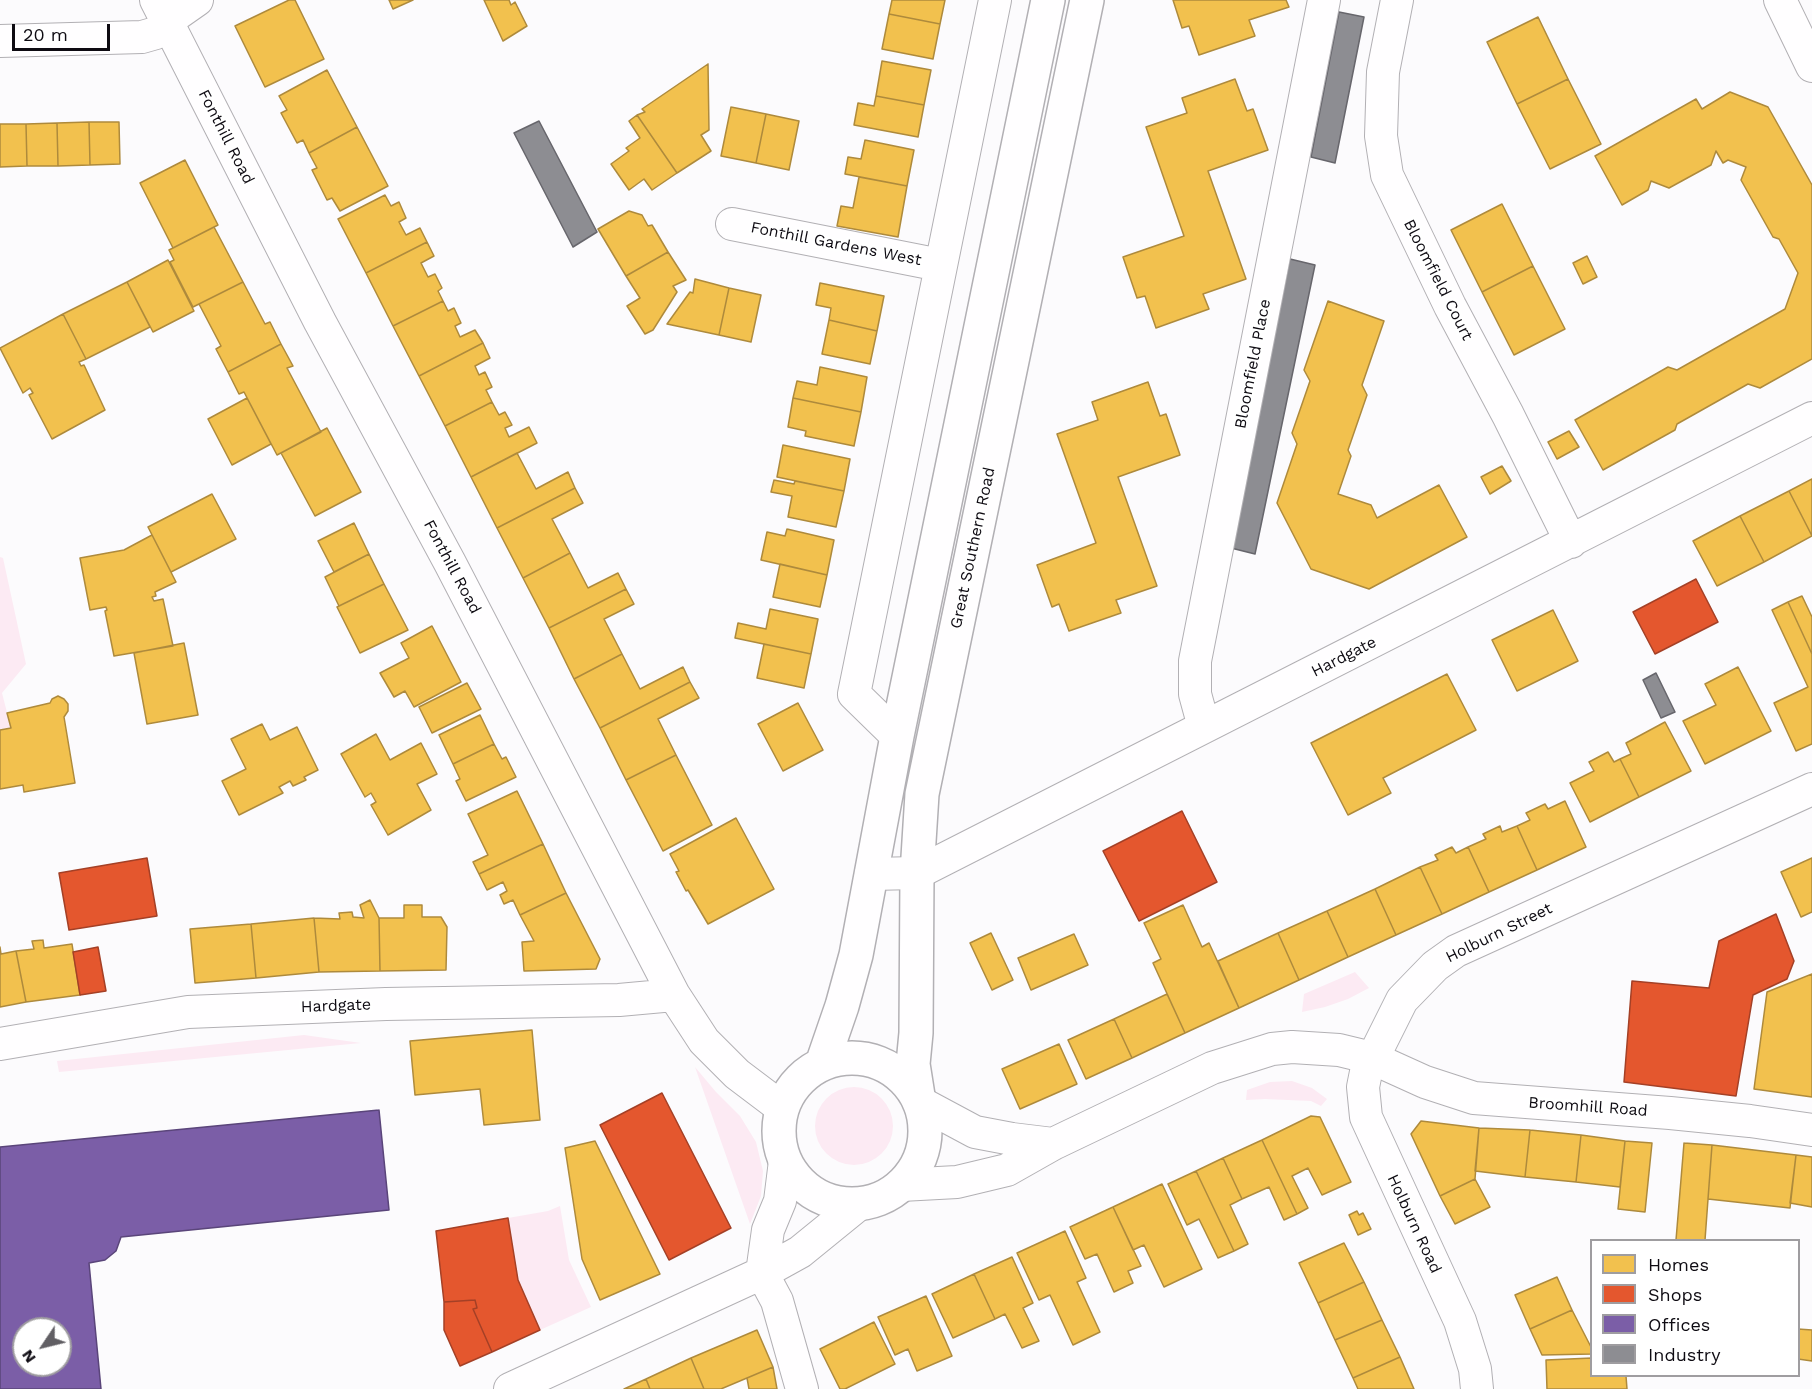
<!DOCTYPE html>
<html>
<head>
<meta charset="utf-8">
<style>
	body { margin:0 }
	#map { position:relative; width:1812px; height:1389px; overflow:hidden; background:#fcfbfd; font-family:"Work Sans",sans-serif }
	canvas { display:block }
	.legend { position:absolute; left:1590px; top:1239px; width:210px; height:138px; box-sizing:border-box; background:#fff; border:2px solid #9f9da0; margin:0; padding:8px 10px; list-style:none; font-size:18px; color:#0e0b12 }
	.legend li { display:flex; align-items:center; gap:12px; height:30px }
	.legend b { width:30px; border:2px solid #9f9da0 }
	.north { position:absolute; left:12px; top:1317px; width:60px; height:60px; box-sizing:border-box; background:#fff; border:2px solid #9f9da0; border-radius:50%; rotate:235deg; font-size:16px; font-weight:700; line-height:24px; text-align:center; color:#0e0b12 }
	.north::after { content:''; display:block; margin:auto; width:21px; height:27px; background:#615f64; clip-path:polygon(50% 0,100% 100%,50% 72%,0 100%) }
	.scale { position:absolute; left:12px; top:24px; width:98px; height:27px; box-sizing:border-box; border:3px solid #0e0b12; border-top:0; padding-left:8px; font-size:18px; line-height:21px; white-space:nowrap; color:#0e0b12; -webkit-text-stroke:4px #fff; paint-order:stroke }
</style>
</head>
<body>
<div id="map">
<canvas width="1812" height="1389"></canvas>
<ul class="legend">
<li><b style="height:16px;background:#f2c14e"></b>Homes</li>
<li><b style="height:16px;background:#e4572e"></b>Shops</li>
<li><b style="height:16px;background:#7b5ea7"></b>Offices</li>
<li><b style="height:16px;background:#8d8d92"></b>Industry</li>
</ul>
<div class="north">N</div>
<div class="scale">20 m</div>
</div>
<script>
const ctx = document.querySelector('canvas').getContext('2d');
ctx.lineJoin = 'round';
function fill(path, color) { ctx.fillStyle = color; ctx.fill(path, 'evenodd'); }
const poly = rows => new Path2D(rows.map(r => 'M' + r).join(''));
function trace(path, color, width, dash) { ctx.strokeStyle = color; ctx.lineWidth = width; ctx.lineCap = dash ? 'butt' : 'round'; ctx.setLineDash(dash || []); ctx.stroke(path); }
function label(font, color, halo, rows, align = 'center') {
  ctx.font = font + ' "Work Sans",sans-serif'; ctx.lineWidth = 6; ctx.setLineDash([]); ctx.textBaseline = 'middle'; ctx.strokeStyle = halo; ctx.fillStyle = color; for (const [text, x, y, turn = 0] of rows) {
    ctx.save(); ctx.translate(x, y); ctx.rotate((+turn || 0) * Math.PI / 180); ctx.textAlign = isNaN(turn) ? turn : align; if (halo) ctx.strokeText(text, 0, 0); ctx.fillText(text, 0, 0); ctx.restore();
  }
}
fill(poly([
	[0,557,3,558,26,664,2,693,11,728,0,730],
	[1355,972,1369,988,1348,999,1325,1007,1302,1012,1304,994],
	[304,1035,361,1043,59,1072,57,1061],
	[695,1067,716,1092,740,1116,756,1142,763,1171,761,1196,750,1224],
	[1292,1081,1312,1088,1327,1099,1321,1106,1311,1101,1265,1099,1246,1100,1247,1090,1270,1082],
	'815 1126a39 39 0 1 1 78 0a39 39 0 1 1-78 0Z',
	[560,1206,569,1260,591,1307,540,1330,518,1280,508,1218,548,1211]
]), '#fceaf3');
const homes = poly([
	[289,0,295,0,324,59,265,87,235,26,289,0],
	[389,0,413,0,393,9,389,0],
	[484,0,509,0,511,5,515,2,527,26,503,41,484,0],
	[892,0,945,0,940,24,889,14,892,0],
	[1173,0,1286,0,1289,7,1249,20,1255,36,1199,55,1189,26,1182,28,1173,0],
	[889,14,940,24,933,59,882,49,889,14],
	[1538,17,1568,79,1517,104,1487,42,1538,17],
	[882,61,931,70,924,105,876,96,882,61],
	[708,64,709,130,701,135,711,151,677,173,637,115,645,112,642,109,708,64],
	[327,70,357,127,309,153,303,140,297,143,281,113,287,110,279,96,327,70],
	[1235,79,1247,111,1253,109,1268,150,1208,171,1246,279,1203,294,1209,309,1156,328,1145,296,1137,298,1123,257,1184,236,1146,127,1187,113,1182,98,1235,79],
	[1568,79,1601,144,1550,169,1517,104,1568,79],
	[1730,92,1768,107,1812,185,1812,359,1760,388,1748,384,1677,424,1675,430,1603,470,1575,420,1668,367,1677,370,1785,309,1798,273,1779,239,1773,237,1741,180,1746,167,1728,160,1723,163,1716,151,1711,165,1669,188,1651,181,1648,190,1622,205,1595,156,1696,99,1702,109,1730,92],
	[876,96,924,105,918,137,854,125,858,103,874,106,876,96],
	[731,107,766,114,756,163,721,156,731,107],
	[766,114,799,121,789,170,756,163,766,114],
	[637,115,677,173,652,190,644,179,629,190,611,164,629,151,626,148,640,138,629,121,637,115],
	[89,122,90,165,58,166,57,123,89,122],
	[89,122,119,122,120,164,90,165,89,122],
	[57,123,58,166,27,166,26,124,57,123],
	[0,124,26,124,27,166,0,167,0,124],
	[357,127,388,186,340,211,332,198,327,200,312,170,317,168,309,153,357,127],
	[865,140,914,150,907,186,845,174,848,157,861,159,865,140],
	[185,160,218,225,173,248,140,183,185,160],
	[859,177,907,186,898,237,837,226,841,206,853,208,859,177],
	[385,195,391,206,399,202,406,218,399,222,406,235,420,228,427,242,366,273,338,219,385,195],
	[1502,204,1533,266,1482,292,1451,230,1502,204],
	[629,211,642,215,648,226,652,225,668,252,626,276,598,229,629,211],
	[214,227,243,282,193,307,170,262,174,260,169,250,214,227],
	[427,242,434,256,421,263,428,277,435,274,442,288,438,291,443,301,393,326,366,273,427,242],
	[668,252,686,280,673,286,677,292,653,330,645,334,627,306,640,298,626,276,668,252],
	[1587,256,1597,277,1583,284,1573,263,1587,256],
	[168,260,194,311,153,332,127,282,168,260],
	[1533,266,1565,329,1514,355,1482,292,1533,266],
	[695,279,729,288,719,335,667,324,690,292,693,293,695,279],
	[127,282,150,327,86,359,63,314,127,282],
	[243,282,265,324,270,322,281,344,228,372,216,349,221,346,199,304,243,282],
	[820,283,884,296,877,331,829,320,831,308,816,305,820,283],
	[729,288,761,295,751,342,719,335,729,288],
	[443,301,448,311,454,308,461,323,455,326,460,337,475,330,483,343,419,376,393,326,443,301],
	[1328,301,1384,321,1362,385,1367,395,1348,450,1351,456,1338,494,1371,505,1377,518,1439,485,1467,537,1369,589,1311,569,1277,503,1297,444,1292,433,1310,381,1304,370,1328,301],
	[63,314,86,359,79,362,81,366,84,365,105,410,52,439,29,395,33,393,30,388,23,393,0,348,63,314],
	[829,320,877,331,870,364,822,354,829,320],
	[483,343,490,358,475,366,479,375,485,372,492,387,486,390,492,402,445,426,419,376,483,343],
	[281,344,293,366,287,368,321,432,277,455,244,392,239,394,228,372,281,344],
	[820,367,867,377,861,412,793,398,797,381,817,385,820,367],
	[1148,382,1160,416,1166,414,1180,455,1118,477,1157,586,1116,600,1121,613,1069,631,1059,604,1052,607,1037,565,1096,543,1057,434,1098,420,1092,402,1148,382],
	[247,398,271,444,232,465,208,419,247,398],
	[793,398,861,412,854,446,805,436,806,431,788,427,793,398],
	[492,402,499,415,505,412,512,425,505,428,509,437,529,427,537,443,471,477,445,426,492,402],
	[327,428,361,492,315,516,281,453,327,428],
	[1569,431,1579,447,1557,459,1548,442,1569,431],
	[783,445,850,459,844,491,777,477,783,445],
	[517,453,536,489,568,472,575,488,497,528,471,477,517,453],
	[1502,466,1511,481,1490,494,1481,477,1502,466],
	[1812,479,1812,536,1789,491,1812,479],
	[774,480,794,484,795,481,844,491,836,527,788,517,792,496,771,492,774,480],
	[575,488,583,503,552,519,570,553,523,578,497,528,575,488],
	[1789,491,1812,536,1764,562,1740,516,1789,491],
	[212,494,236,539,171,572,148,527,212,494],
	[1740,516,1764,562,1717,586,1693,541,1740,516],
	[354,523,369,554,334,572,318,541,354,523],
	[787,529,834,540,827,575,761,560,767,532,785,536,787,529],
	[152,535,176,582,155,592,156,596,152,597,154,601,163,599,173,646,114,656,105,611,107,610,106,607,90,610,80,558,124,550,152,535],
	[570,553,588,588,618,573,626,589,549,628,523,578,570,553],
	[369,554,384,584,339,606,325,577,369,554],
	[780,564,827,575,820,607,773,597,780,564],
	[384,584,408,630,360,653,337,607,384,584],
	[626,589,634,604,604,619,622,654,574,679,549,628,626,589],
	[1802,596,1812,617,1812,654,1788,602,1802,596],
	[1788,602,1812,654,1812,744,1796,751,1774,703,1808,687,1772,610,1788,602],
	[770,609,818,619,811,654,735,638,738,623,766,629,770,609],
	[1553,610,1578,661,1517,691,1492,640,1553,610],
	[432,626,461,682,414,707,405,691,394,697,380,673,409,658,401,643,432,626],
	[184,643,198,715,147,724,134,653,184,643],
	[764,644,811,654,804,688,757,678,764,644],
	[622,654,640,689,683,667,690,682,600,728,574,679,622,654],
	[1738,667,1771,731,1705,764,1683,721,1716,705,1705,684,1738,667],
	[1447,674,1476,730,1383,778,1391,793,1348,815,1311,743,1447,674],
	[690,682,699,698,658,719,676,755,626,780,600,728,690,682],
	[467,683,481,709,432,733,419,707,467,683],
	[58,696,64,699,68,704,68,711,64,717,75,783,24,792,23,785,0,789,0,730,11,728,7,713,50,703,52,699,58,696],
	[798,703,823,750,783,771,758,724,798,703],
	[480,715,494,744,453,764,439,735,480,715],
	[1665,722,1691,771,1639,797,1620,759,1631,754,1626,743,1665,722],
	[262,724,270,740,297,727,318,770,304,777,306,780,293,786,290,781,279,787,283,793,239,815,222,781,246,769,231,739,262,724],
	[376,734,390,760,421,743,437,774,417,784,431,810,388,835,371,805,376,802,371,793,365,797,341,754,376,734],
	[494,744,502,759,506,757,516,777,466,801,456,781,460,779,453,764,494,744],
	[1608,752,1614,762,1620,759,1639,797,1590,822,1570,783,1594,771,1589,762,1608,752],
	[676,755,712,825,663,851,626,780,676,755],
	[517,791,543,844,479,874,473,862,488,855,468,814,517,791],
	[1565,801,1586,847,1537,870,1517,826,1530,820,1526,813,1545,804,1548,809,1565,801],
	[736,818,774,889,708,924,688,890,686,891,676,872,679,871,670,854,736,818],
	[1500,826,1502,832,1517,826,1537,870,1489,892,1468,847,1486,839,1483,834,1500,826],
	[543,844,566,893,520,915,513,900,504,904,500,895,507,891,503,882,487,890,479,874,543,844],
	[1452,847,1456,853,1468,847,1489,892,1442,914,1420,867,1438,860,1435,855,1452,847],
	[1812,858,1812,912,1801,917,1781,872,1812,858],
	[1420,867,1442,914,1396,935,1375,889,1420,867],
	[1375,889,1396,935,1348,957,1327,911,1375,889],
	[566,893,600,959,596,969,524,971,522,942,534,941,520,915,566,893],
	[370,900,379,918,380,971,319,972,314,918,340,919,339,913,352,912,353,917,364,918,360,905,370,900],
	[404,905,422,905,422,917,441,917,447,927,446,970,380,971,379,918,404,918,404,905],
	[1183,905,1202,947,1209,943,1239,1008,1185,1033,1153,963,1161,959,1144,923,1183,905],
	[1327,911,1348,957,1299,980,1278,933,1327,911],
	[314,918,319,972,256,978,251,924,314,918],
	[251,924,256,978,195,983,190,929,251,924],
	[991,933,1013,980,992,990,970,943,991,933],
	[1278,933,1299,980,1239,1008,1218,961,1278,933],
	[1074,934,1088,965,1031,990,1018,958,1074,934],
	[43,940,44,948,72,944,80,995,26,1002,16,951,34,949,32,941,43,940],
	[0,947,1,954,16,951,26,1002,0,1007,0,947],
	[1812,974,1812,1097,1754,1089,1767,992,1812,974],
	[1167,994,1185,1033,1132,1058,1114,1019,1167,994],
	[1114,1019,1132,1058,1086,1079,1068,1040,1114,1019],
	[532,1030,540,1120,484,1125,480,1089,415,1095,410,1041,532,1030],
	[1059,1044,1077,1084,1020,1109,1002,1069,1059,1044],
	[1311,1116,1320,1117,1351,1182,1322,1195,1308,1168,1292,1176,1308,1208,1297,1214,1262,1140,1311,1116],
	[1421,1121,1479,1128,1475,1179,1440,1196,1411,1134,1421,1121],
	[1479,1128,1530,1130,1525,1177,1475,1171,1479,1128],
	[1530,1130,1581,1135,1576,1182,1525,1177,1530,1130],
	[1581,1135,1625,1141,1620,1187,1576,1182,1581,1135],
	[1262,1140,1297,1214,1284,1220,1269,1187,1242,1199,1223,1158,1262,1140],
	[595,1141,660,1274,600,1300,582,1259,565,1148,595,1141],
	[1625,1141,1652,1143,1645,1212,1618,1209,1625,1141],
	[1684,1143,1712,1145,1705,1240,1676,1240,1684,1143],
	[1712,1145,1796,1155,1790,1208,1708,1199,1712,1145],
	[1796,1155,1812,1157,1812,1207,1790,1203,1796,1155],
	[1223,1158,1242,1199,1230,1205,1248,1244,1234,1251,1196,1171,1223,1158],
	[1196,1171,1234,1251,1218,1258,1199,1219,1187,1225,1168,1184,1196,1171],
	[1475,1179,1490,1207,1455,1224,1440,1196,1475,1179],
	[1162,1184,1202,1269,1164,1287,1144,1245,1133,1250,1113,1207,1162,1184],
	[1113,1207,1141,1266,1128,1271,1133,1283,1114,1292,1097,1254,1085,1259,1070,1227,1113,1207],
	[1357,1211,1359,1215,1363,1213,1371,1229,1358,1235,1349,1215,1357,1211],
	[1065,1231,1086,1278,1077,1282,1100,1332,1073,1345,1050,1295,1039,1300,1017,1253,1065,1231],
	[1344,1243,1364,1282,1318,1303,1299,1263,1344,1243],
	[1012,1257,1033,1303,1023,1308,1039,1341,1022,1348,1005,1314,995,1319,974,1274,1012,1257],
	[974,1274,995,1319,953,1338,932,1294,974,1274],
	[1557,1277,1572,1310,1530,1329,1515,1295,1557,1277],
	[1364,1282,1382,1320,1335,1340,1318,1303,1364,1282],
	[926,1296,952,1356,917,1371,908,1349,895,1355,878,1317,926,1296],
	[1572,1310,1592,1349,1592,1354,1542,1355,1530,1329,1572,1310],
	[1382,1320,1400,1357,1353,1378,1335,1340,1382,1320],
	[874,1322,895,1364,845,1389,840,1389,820,1349,874,1322],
	[1798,1329,1812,1330,1812,1361,1798,1359,1798,1329],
	[757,1330,773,1367,721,1389,704,1389,691,1358,757,1330],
	[1400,1357,1414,1389,1358,1389,1353,1378,1400,1357],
	[691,1358,704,1389,650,1389,646,1379,691,1358],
	[1592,1358,1592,1376,1626,1376,1627,1389,1547,1389,1546,1360,1592,1358],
	[773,1367,777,1389,749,1389,747,1378,773,1367],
	[646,1379,650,1389,624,1389,646,1379]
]);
fill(homes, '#f2c14e');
trace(homes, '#ae8a3c', 1.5);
const shops = poly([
	[1696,579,1718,622,1655,654,1633,612,1696,579],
	[1182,811,1217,882,1139,921,1103,851,1182,811],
	[147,858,157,916,69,930,59,873,147,858],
	[1776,914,1794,961,1787,979,1753,995,1736,1096,1624,1082,1632,981,1709,988,1719,941,1776,914],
	[98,947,106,991,80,995,73,952,98,947],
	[662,1093,731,1228,669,1260,600,1125,662,1093],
	[508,1218,518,1280,540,1330,492,1352,473,1309,477,1308,475,1300,444,1302,436,1231,508,1218],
	[475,1300,477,1308,473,1309,492,1352,460,1366,444,1330,444,1302,475,1300]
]);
fill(shops, '#e4572e');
trace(shops, '#a44026', 1.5);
const offices = poly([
	[379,1110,389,1210,121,1237,116,1251,105,1260,89,1263,101,1389,0,1389,0,1147,379,1110],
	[24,1329,60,1329,60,1365,24,1365,24,1329]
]);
fill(offices, '#7b5ea7');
trace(offices, '#5a457a', 1.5);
const industry = poly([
	[1339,12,1364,17,1335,163,1311,157,1339,12],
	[539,121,597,232,573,247,514,133,539,121],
	[1290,259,1315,265,1255,554,1231,548,1290,259],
	[1656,673,1675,712,1661,718,1643,680,1656,673]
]);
fill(industry, '#8d8d92');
trace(industry, '#67666c', 1.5);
const minor = poly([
	[156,0,320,322,450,563,674,995,704,1041,737,1074,782,1108],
	[1397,0,1383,72,1381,136,1387,175,1450,306,1508,415,1571,542],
	[1780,0,1812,66],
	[0,41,142,37,156,33,177,14,197,0],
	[732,224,940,265],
	[1204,727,1195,694,1195,661,1324,0],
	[897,736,854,694,995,0],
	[871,874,917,873,1812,418],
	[0,1044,188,1012,386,1004,619,1000,674,995],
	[919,1102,975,1132,1012,1139,1053,1144],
	[901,1185,957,1182,1007,1170,1053,1144,1212,1068,1272,1049,1292,1047,1339,1050,1372,1058,1425,1082,1474,1098,1670,1113,1750,1121,1812,1130],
	[762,1273,777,1301,802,1389],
	[762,1273,768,1230,780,1201,785,1161],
	[510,1389,762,1273,800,1252,859,1204],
	[1477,1389,1475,1369,1460,1321,1366,1117,1363,1087,1366,1072,1402,1000,1435,966,1456,951,1812,789]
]);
const major = poly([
	'779 1131a73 73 0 1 1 146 0a73 73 0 1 1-146 0Z',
	[822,1064,842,1006,856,955,897,736,1048,0],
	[919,1102,913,1064,916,1033,917,873,922,794,1087,0]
]);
trace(minor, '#b2b0b4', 34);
trace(major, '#b2b0b4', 36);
trace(minor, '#fffeff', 32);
trace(major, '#fffeff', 33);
label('16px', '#0e0b12', '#fff', [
	["Fonthill Road",226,137,63],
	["Fonthill Gardens West",836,244,11],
	["Bloomfield Court",1438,280,63],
	["Bloomfield Place",1253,364,-79],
	["Great Southern Road",973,548,-78],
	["Fonthill Road",452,567,62],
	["Hardgate",1344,657,-27],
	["Holburn Street",1499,933,-26],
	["Hardgate",336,1006,-2],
	["Broomhill Road",1588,1107,4],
	["Holburn Road",1414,1224,65]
]);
</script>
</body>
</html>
